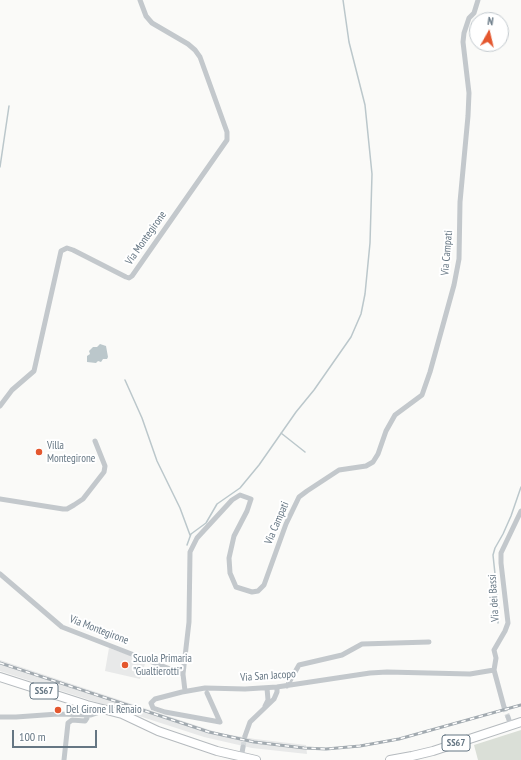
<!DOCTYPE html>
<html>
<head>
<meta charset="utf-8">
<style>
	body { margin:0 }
	#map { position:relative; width:521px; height:760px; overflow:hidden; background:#fafaf8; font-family:"PT Sans Narrow",sans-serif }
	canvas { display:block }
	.north { position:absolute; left:469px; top:12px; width:40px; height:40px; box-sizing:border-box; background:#fff; border:1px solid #c1c8cd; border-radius:50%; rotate:8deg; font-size:11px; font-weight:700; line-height:16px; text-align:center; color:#657683 }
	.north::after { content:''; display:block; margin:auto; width:14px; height:18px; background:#e4572e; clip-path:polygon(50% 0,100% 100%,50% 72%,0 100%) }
	.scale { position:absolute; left:12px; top:730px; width:85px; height:18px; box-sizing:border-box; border:2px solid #657683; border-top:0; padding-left:5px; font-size:12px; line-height:14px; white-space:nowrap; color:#657683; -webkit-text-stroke:3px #fff; paint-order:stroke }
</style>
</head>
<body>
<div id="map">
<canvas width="521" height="760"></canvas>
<div class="north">N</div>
<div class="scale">100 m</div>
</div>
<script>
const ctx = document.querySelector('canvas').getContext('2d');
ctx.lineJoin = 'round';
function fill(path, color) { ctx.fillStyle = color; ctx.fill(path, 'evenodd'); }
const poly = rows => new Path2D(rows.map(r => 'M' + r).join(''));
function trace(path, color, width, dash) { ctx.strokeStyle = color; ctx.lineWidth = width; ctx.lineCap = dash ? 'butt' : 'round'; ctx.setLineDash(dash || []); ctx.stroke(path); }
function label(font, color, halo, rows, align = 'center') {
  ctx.font = font + ' "PT Sans Narrow",sans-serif'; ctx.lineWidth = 4; ctx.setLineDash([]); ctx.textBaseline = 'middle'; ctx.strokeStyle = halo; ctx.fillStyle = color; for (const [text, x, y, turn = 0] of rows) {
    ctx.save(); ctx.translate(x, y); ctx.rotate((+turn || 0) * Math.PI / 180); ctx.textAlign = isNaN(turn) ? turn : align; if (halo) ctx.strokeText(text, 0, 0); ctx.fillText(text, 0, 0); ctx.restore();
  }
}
fill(poly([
	[109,648,146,661,140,679,105,671],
	[0,660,219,733,255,739,306,745,307,754,252,748,204,737,0,671]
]), '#e8e9e9');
fill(poly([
	[521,730,521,760,478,760,474,745]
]), '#dadfd7');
fill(poly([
	[100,344,106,346,108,357,107,359,103,359,101,362,98,361,96,363,87,362,87,356,90,354,89,351,93,347,97,347]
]), '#bbc7cb');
trace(poly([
	[0,167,9,106],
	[125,380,142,418,157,461,180,508,190,535],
	[281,433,305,452],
	[187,545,191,534,206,523,217,504,240,488,259,465,296,412,314,390,351,337,361,314,365,294,370,243,372,174,365,105,349,42,343,0],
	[498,623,499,612,493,555,495,548,503,534,511,516,521,487]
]), '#bbc7cb', 1.5);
trace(poly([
	[504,707,508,717],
	[243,747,245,736]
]), '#d5d9db', 5, [5, 2.5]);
const primary = poly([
	[0,677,87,705,122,714,158,731,217,751,256,760],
	[390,760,412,756,433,751,521,722]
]);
trace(primary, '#b5babe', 10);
trace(poly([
	[0,406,12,390,34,371,61,251,67,248,73,250,126,277,129,278,132,276,227,140,227,132,200,57,195,50,188,44,152,23,146,16,140,0],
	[0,499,63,509,67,509,74,505,83,499,104,472,105,466,95,441],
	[0,574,62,627,183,674],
	[287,686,299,665,342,655,362,644,429,642],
	[185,691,183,674,189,622,190,552,197,538,232,500,240,495,251,499,247,511,234,536,229,558,230,573,236,587,252,592,258,591,264,585,286,524,299,497,307,491,339,470,366,466,373,462,378,454,386,431,395,415,422,395,430,372,454,285,459,259,460,202,468,116,469,93,463,42,464,33,469,18,474,13,478,0],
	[207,693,220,722],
	[265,706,268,700,267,688],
	[504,707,494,670,496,658,494,650,505,631,508,623,501,563,501,553,521,511],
	[0,717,16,717,58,714,91,715,106,710],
	[508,717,511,726],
	[220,722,165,712,153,708,151,703,155,699,182,692,205,688,245,689,277,687,370,673,387,672,470,674,494,670],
	[245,736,250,722,274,699,277,692,277,687],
	[241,759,243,747],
	[64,760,68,723,72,720,85,721,87,718,85,714,87,705]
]), '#c3c8cc', 5);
trace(primary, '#fff', 8);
const rail = poly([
	[0,663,209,732,254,742,304,748,326,749,360,746,399,739,521,705]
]);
trace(rail, '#a2aab0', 3);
trace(rail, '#fff', 1.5, [4.5]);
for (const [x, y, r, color] of [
	[39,452,4,"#e4572e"],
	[125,665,4,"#e4572e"],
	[58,710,4,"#e4572e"]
]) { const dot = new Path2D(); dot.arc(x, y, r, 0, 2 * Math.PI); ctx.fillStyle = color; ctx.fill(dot); trace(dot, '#fff', 1.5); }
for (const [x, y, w] of [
	[44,691,28],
	[456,743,28]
]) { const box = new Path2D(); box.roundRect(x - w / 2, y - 8, w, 16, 3); ctx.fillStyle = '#fff'; ctx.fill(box); trace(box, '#657683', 1); }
label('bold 10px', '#657683', null, [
	["SS67",44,691],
	["SS67",456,743]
]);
label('11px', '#657683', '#fff', [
	["Via Montegirone",146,238,-55],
	["Via Campati",447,253,-85],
	["Via Campati",277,523,-67],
	["Via dei Bassi",494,598,-94],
	["Via Montegirone",99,630,21],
	["Via San Jacopo",268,676,-4]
]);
label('11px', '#657683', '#fff', [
	["Villa",47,446],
	["Montegirone",47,459],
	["Scuola Primaria",133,659],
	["\"Gualtierotti\"",133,672],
	["Del Girone Il Renaio",66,710]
], 'left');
</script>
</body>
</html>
